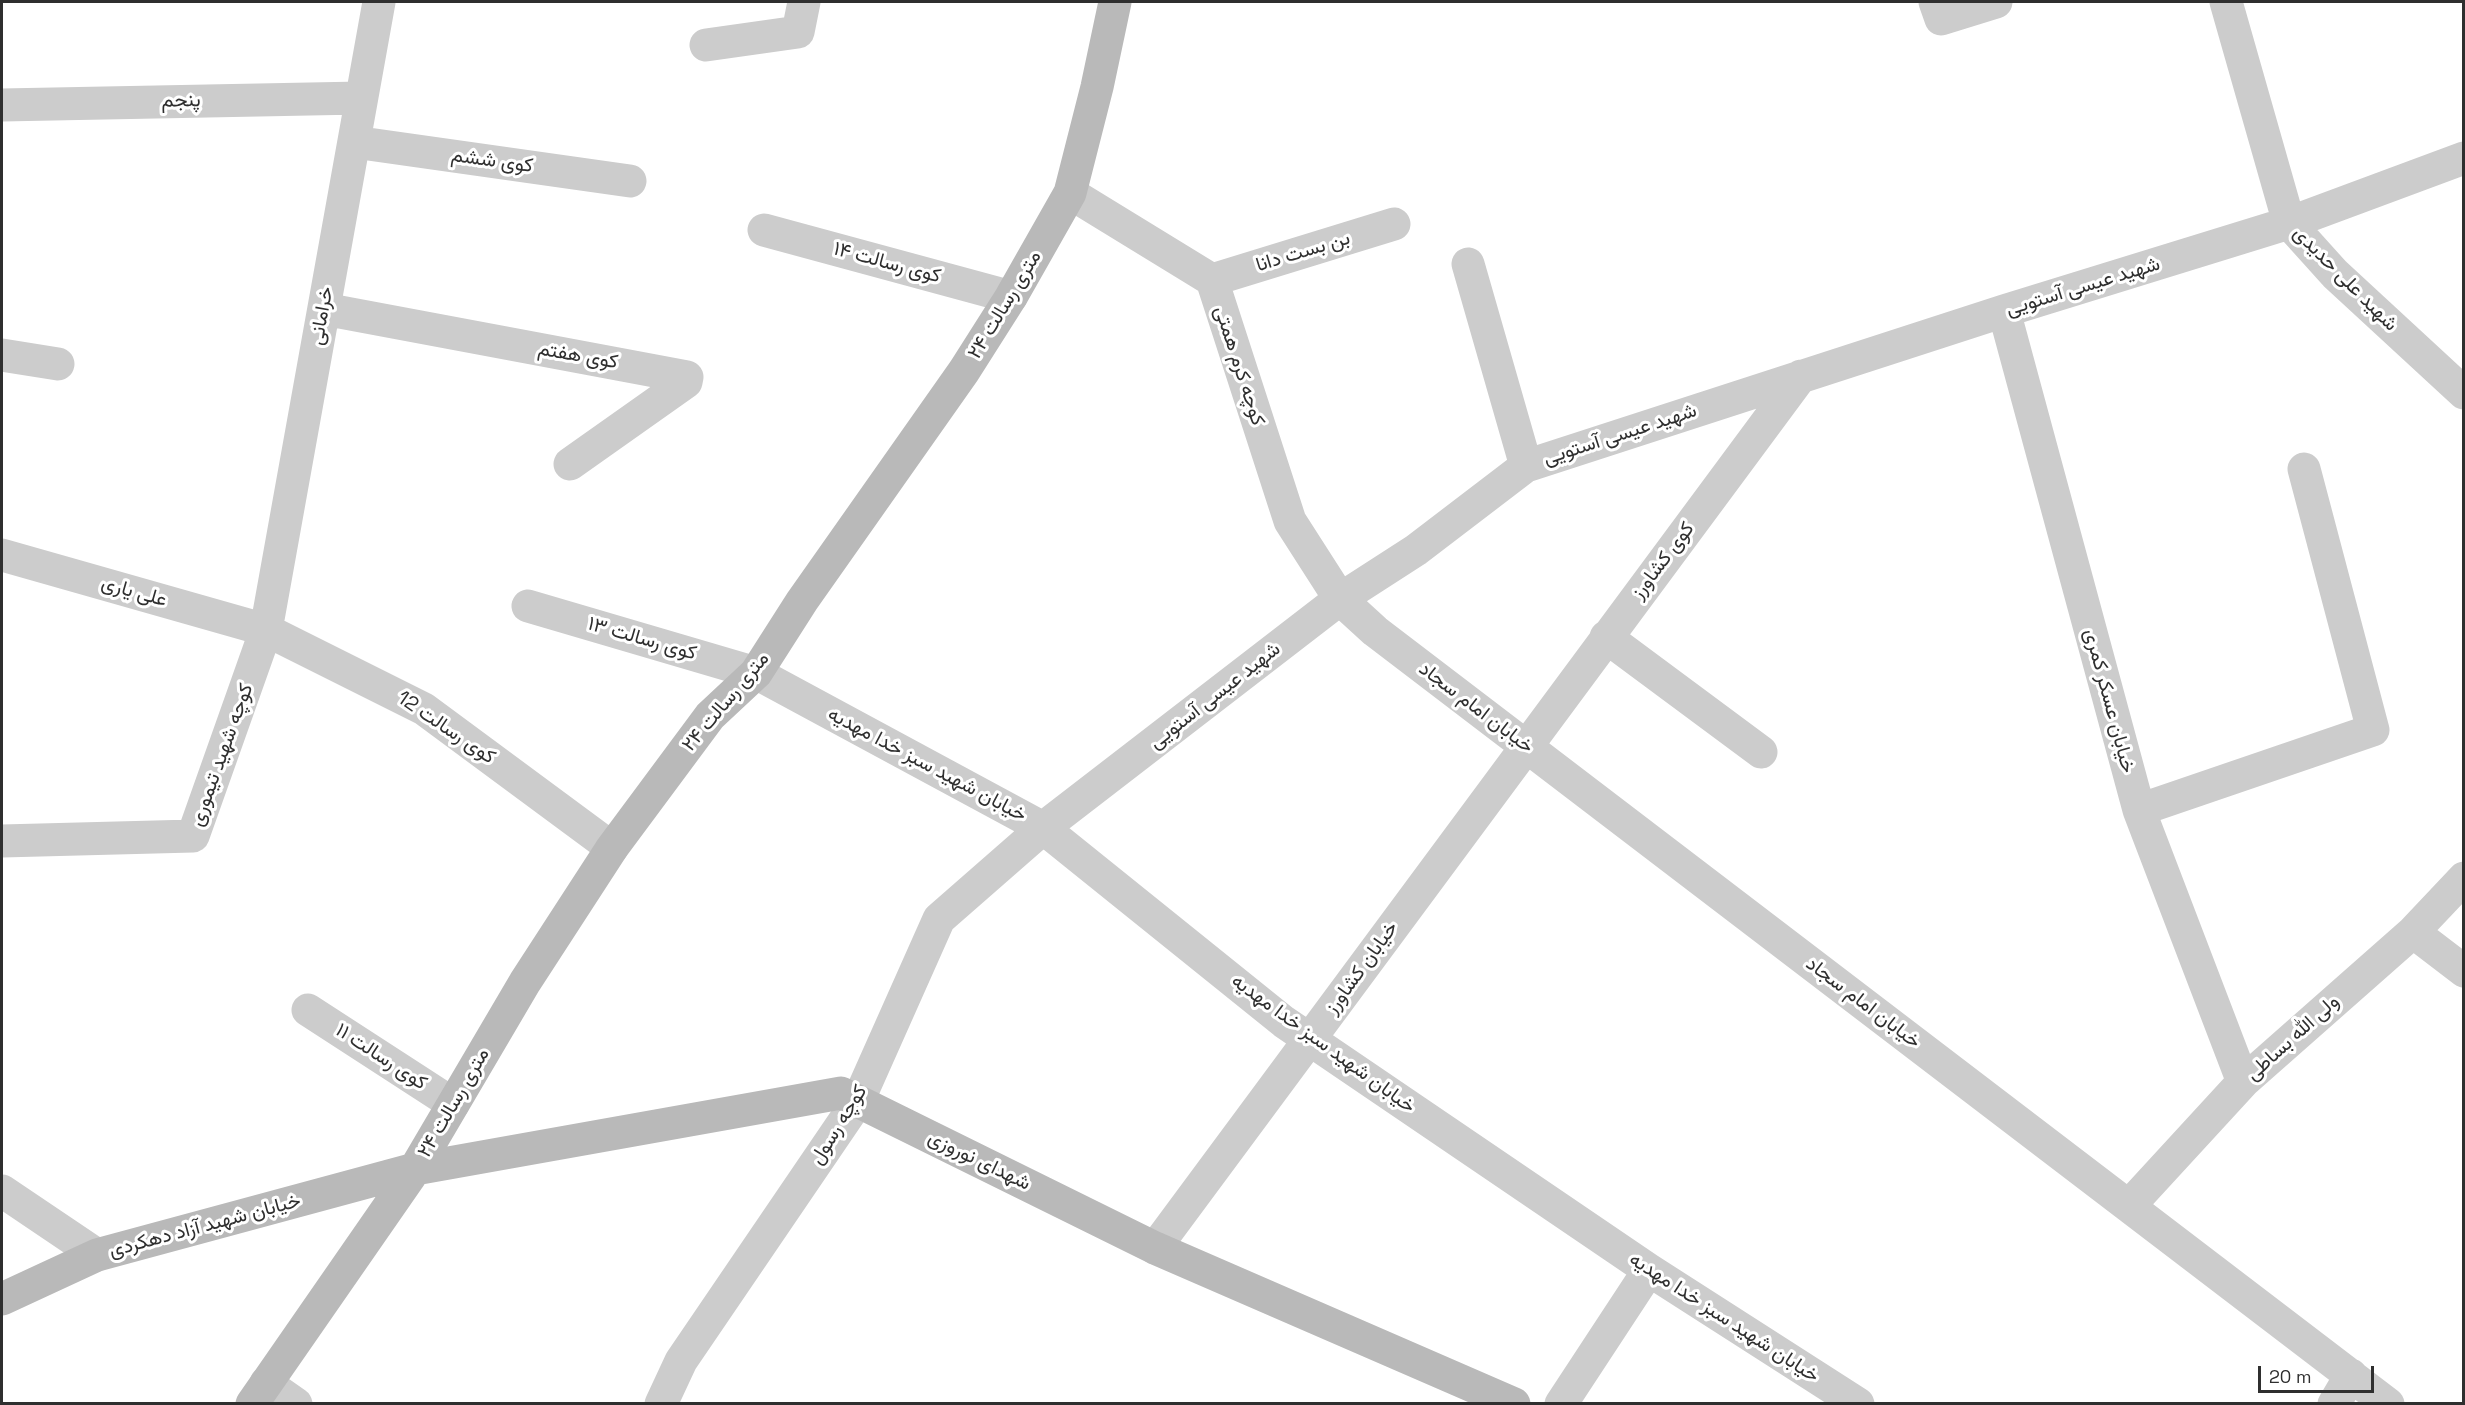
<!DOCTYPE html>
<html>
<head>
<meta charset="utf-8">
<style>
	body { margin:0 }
	#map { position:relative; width:2465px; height:1405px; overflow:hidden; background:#fff; font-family:"Space Grotesk",sans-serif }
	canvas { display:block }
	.frame { position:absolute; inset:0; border:3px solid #2f2f2f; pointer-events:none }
	.scale { position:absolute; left:2258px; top:1366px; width:116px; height:27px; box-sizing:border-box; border:3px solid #2f2f2f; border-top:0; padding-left:8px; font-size:18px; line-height:21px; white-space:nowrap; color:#2f2f2f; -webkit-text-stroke:4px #fff; paint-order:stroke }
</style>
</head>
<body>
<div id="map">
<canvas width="2465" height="1405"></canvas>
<div class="frame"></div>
<div class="scale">20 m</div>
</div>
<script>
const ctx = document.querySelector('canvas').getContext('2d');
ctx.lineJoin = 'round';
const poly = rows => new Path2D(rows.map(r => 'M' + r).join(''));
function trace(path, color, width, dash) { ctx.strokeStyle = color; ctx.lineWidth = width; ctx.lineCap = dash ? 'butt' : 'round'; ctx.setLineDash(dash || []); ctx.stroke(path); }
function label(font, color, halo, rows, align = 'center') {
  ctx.font = font + ' "Space Grotesk",Vazirmatn,sans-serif'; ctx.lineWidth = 6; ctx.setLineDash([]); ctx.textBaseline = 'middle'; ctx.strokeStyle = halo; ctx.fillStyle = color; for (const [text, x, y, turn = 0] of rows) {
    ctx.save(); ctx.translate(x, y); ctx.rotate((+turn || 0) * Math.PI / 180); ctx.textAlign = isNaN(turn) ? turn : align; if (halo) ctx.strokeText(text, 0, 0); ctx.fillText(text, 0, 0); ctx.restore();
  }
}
trace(poly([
	[1935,2,1941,19,1996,2],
	[2226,2,2289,223,2335,274,2464,393],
	[706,45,798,32,804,2],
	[2,105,361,98],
	[354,142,630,181],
	[1070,193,1212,280,1290,521,1340,599,1375,631,2388,1404],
	[764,230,1011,297],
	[1468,264,1526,466],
	[1212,280,1394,224],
	[324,309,687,377,686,382,570,464],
	[2004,311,2139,810,2243,1082],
	[2,355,58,364],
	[2,555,266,630,424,709,612,848],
	[528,606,756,673,1043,828,1284,1022,1649,1270,1858,1404],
	[1606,637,1761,752],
	[2139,810,2373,730,2304,469],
	[2,841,193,836,266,630,379,2],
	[2413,932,2464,971],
	[308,1010,453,1104],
	[2,1191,97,1255],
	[2129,1206,2243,1082,2413,932,2464,878],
	[1155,1248,1801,376],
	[266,1383,296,1404],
	[661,1404,681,1361,858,1101,939,919,1043,828,1340,599,1416,550,1526,466,2004,311,2289,223,2464,158],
	[1561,1404,1649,1270],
	[2334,1404,2351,1375]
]), '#ccc', 33);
trace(poly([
	[2,1299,97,1255,415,1169,841,1093,1155,1248,1514,1404],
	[252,1404,415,1169,525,982,612,848,710,716,756,673,802,601,964,371,1011,297,1070,193,1097,87,1115,2]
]), '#b9b9b9', 33);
label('20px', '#2f2f2f', '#fff', [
	["پنجم",181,101,-1],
	["کوی ششم",492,161,8],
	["بن بست دانا",1303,252,-17],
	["کوی رسالت ۱۴",887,263,15],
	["شهید علی حدیدی",2345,279,45],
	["شهید عیسی آستویی",2083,287,-17],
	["۲۴ متری رسالت",1005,305,-59],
	["خرامانی",322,316,-80],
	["کوی هفتم",578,356,10],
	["کوچه کرم همتی",1239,366,72],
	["شهید عیسی آستویی",1620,435,-18],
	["کوی کشاورز",1663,561,-53],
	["علی یاری",134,592,16],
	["کوی رسالت ۱۳",642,639,16],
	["شهید عیسی آستویی",1215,696,-38],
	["خیابان عسکر کمری",2109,701,75],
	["۲۴ متری رسالت",726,702,-50],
	["خیابان امام سجاد",1476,708,37],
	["کوی رسالت 12",446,728,34],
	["کوچه شهید تیموری",222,755,-70],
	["خیابان شهید سبز خدا مهدیه",927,765,28],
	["خیابان کشاورز",1362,968,-54],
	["خیابان امام سجاد",1863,1003,37],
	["ولی الله بساطی",2293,1038,-42],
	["خیابان شهید سبز خدا مهدیه",1323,1044,36],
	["کوی رسالت ۱۱",381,1057,33],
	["۲۴ متری رسالت",454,1103,-60],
	["کوچه رسول",839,1125,-58],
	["شهدای نوروزی",979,1161,26],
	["خیابان شهید آزاد دهکردی",205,1226,-15],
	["خیابان شهید سبز خدا مهدیه",1724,1318,33]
]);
</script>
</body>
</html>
